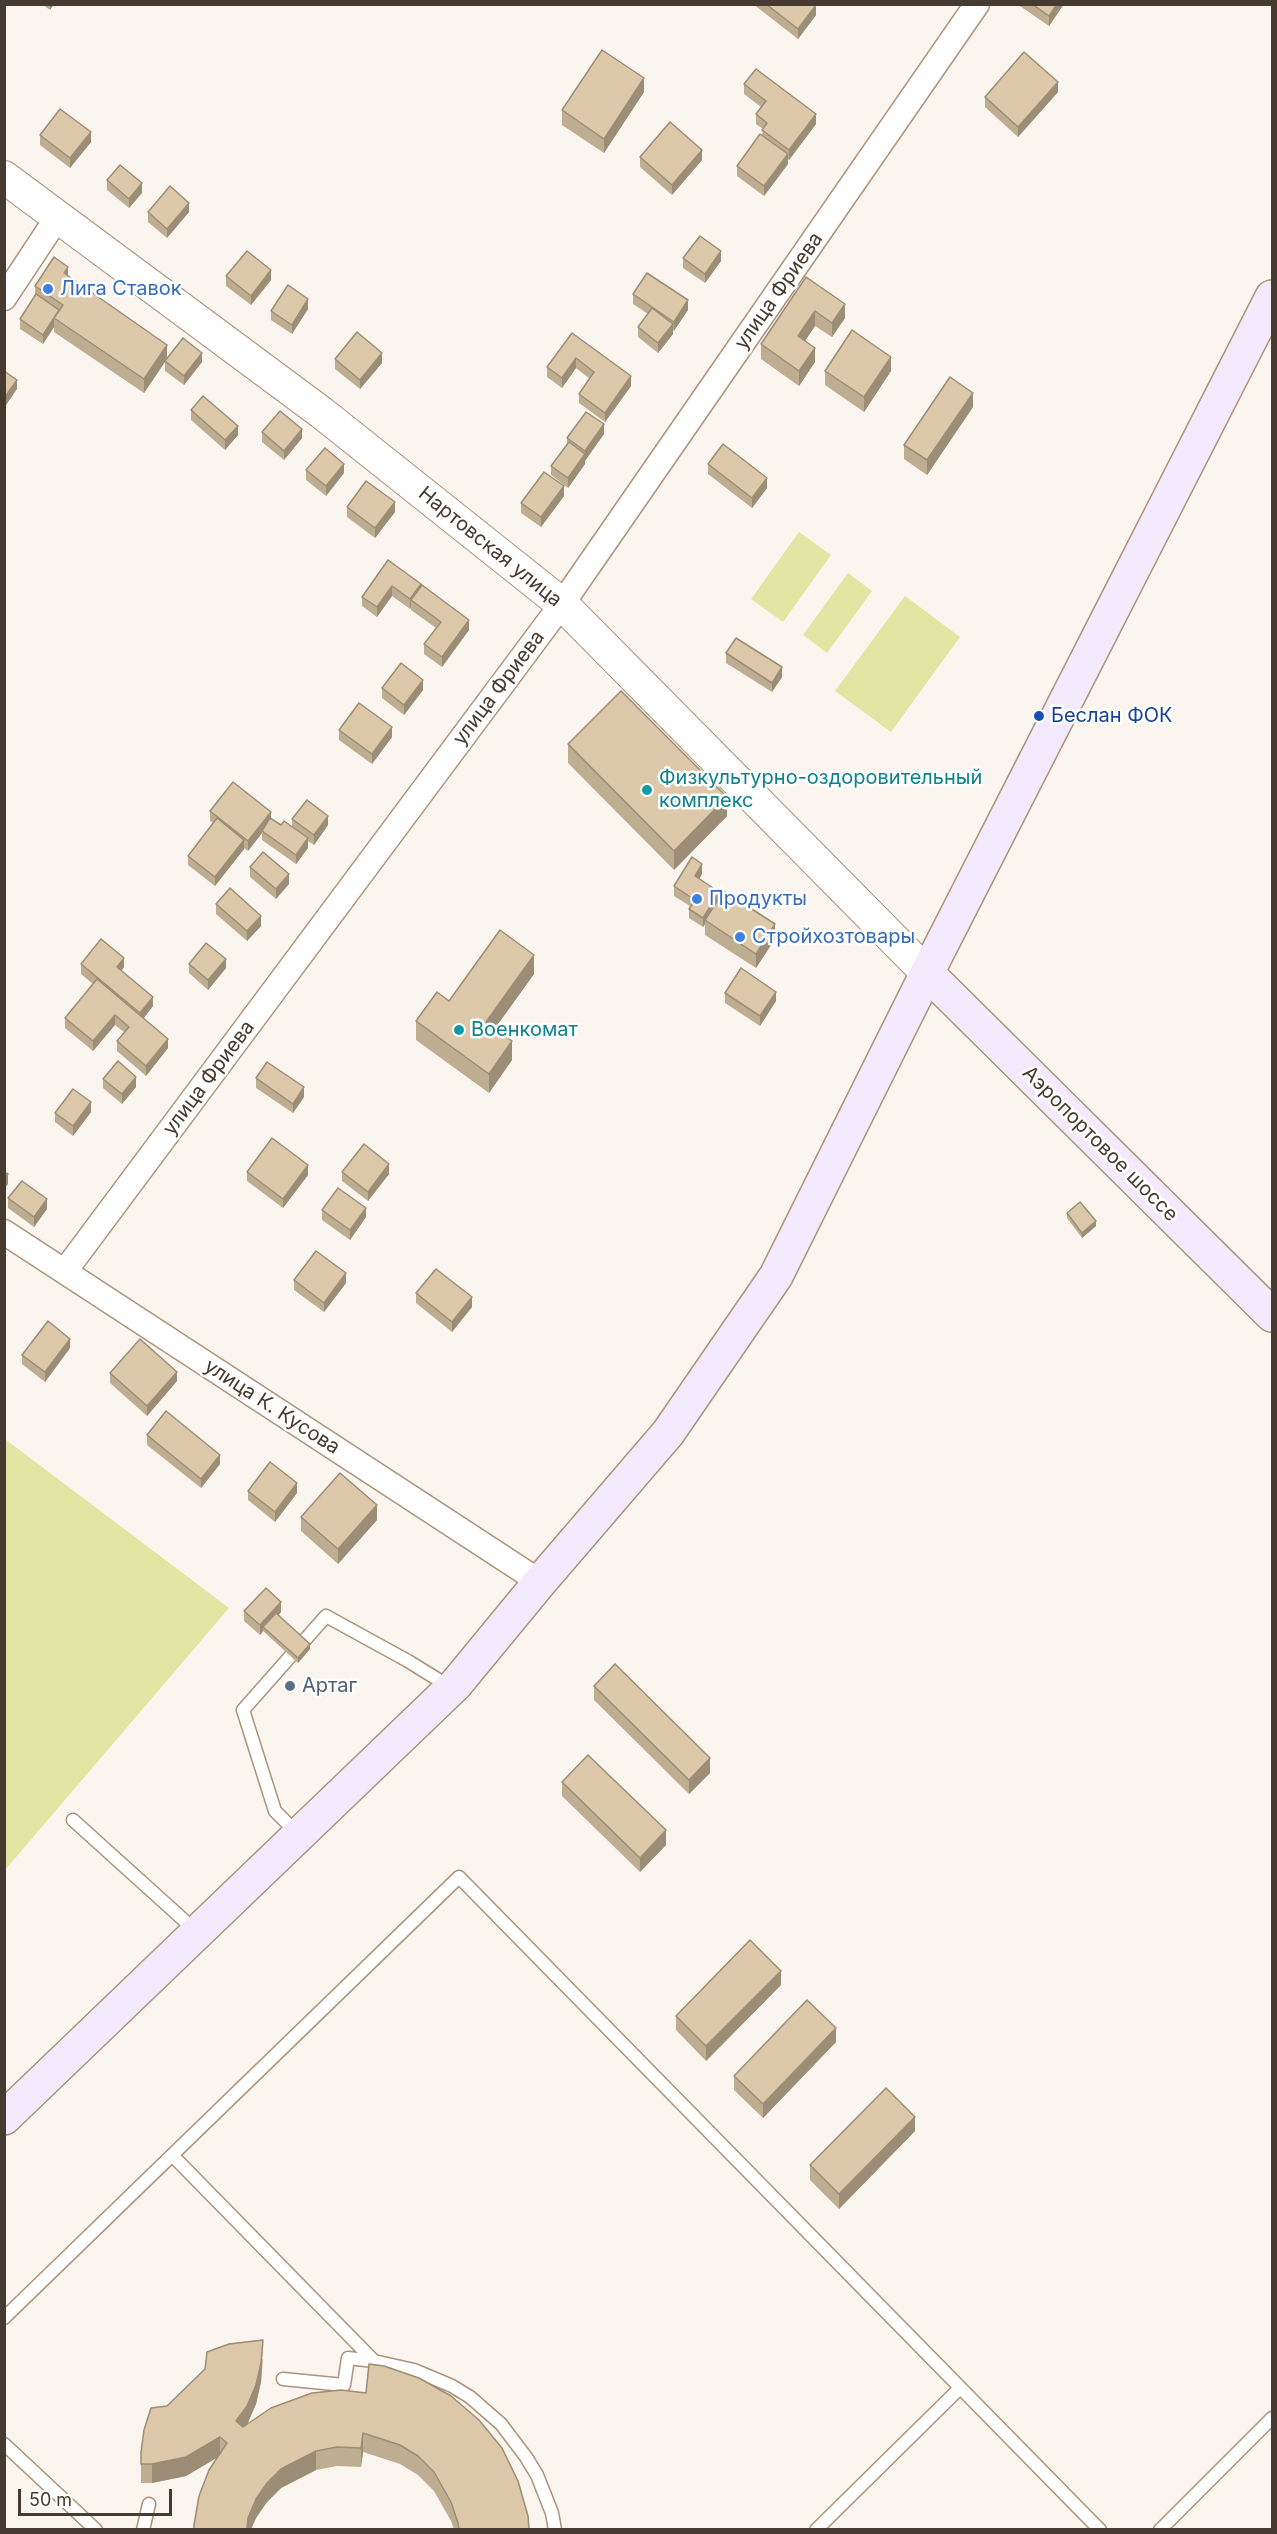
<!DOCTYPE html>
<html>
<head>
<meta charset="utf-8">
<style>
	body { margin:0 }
	#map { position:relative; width:1277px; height:2534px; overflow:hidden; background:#fbf5f0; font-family:Inter,sans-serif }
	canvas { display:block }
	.frame { position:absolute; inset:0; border:6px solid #463b30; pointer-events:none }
	.scale { position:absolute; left:18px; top:2489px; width:154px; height:27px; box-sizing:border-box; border:3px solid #463b30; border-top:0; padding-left:8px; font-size:18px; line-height:21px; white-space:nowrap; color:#463b30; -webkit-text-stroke:4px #fff; paint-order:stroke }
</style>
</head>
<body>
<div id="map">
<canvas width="1277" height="2534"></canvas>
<div class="frame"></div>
<div class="scale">50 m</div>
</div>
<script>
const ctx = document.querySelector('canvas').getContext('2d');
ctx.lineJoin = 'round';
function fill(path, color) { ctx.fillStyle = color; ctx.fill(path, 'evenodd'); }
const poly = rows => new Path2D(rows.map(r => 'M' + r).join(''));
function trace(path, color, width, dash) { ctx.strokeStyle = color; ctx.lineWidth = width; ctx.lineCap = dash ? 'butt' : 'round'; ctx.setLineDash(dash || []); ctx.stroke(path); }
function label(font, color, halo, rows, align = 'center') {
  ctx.font = font + ' Inter,sans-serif'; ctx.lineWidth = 5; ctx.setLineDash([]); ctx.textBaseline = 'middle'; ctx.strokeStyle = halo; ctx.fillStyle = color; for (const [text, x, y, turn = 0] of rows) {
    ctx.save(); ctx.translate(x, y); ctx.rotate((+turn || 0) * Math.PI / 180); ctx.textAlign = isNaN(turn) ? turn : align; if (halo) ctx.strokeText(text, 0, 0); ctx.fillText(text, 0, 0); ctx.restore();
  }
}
fill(poly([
	[799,532,831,555,783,622,751,599],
	[848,573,872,591,827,653,803,635],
	[905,596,960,637,891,732,835,691],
	[5,1439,229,1608,5,1870]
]), '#e2e6a2');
const service = poly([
	[73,1820,197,1932],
	[297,1833,275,1811,243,1710,326,1616,408,1661,450,1687],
	[172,2155,374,2361,414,2370,452,2386,470,2397,501,2424,526,2457,537,2475,552,2513,555,2530],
	[4,2318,459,1877,1100,2530],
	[283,2379,344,2385,348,2358,374,2361],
	[4,2444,96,2530],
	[143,2530,149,2504],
	[816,2530,960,2388],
	[1160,2530,1272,2418]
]);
const minor = poly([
	[4,298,59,215],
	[4,1232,540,1582],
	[65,1271,562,604,977,4]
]);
const tertiary = poly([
	[4,177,322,413,562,604,927,973]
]);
const secondary = poly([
	[927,973,1272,1315],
	[4,2118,456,1684,540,1582,668,1433,776,1276,927,973,1272,297]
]);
trace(service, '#ad9379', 15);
trace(minor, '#ad9379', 27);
trace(tertiary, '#ad9379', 34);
trace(secondary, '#ad9379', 36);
trace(service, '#fff', 12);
trace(minor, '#fff', 24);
trace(tertiary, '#fff', 32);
trace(secondary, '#f4eafe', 33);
fill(poly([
	[42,4,54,4,50,10],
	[753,4,815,4,816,15,798,39],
	[1017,4,1064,4,1049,26],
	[744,84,816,124,789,160,788,159,788,164,764,196,737,176,737,166,762,135,763,129,756,124,756,114,761,107,744,94],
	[644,92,604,153,562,125,562,110],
	[1058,92,1018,137,985,107,985,97],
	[40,135,91,142,70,168,40,145],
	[640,157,702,160,672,195,640,167],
	[107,180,142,193,129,208,107,190],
	[148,212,189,212,167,238,148,222],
	[683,258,721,261,705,283,683,268],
	[68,276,167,359,202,362,184,385,165,371,165,362,144,393,54,332,54,327,43,344,20,329,20,319,35,297,35,286],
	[226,276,271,280,251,305,226,286],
	[806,277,845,318,832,337,815,326,805,341,815,362,799,386,761,359,761,344],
	[633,294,688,310,673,331,673,334,658,353,638,337,638,327,648,314,633,304],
	[308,309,292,334,271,320,271,311],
	[572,333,631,386,605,422,579,403,579,394,590,379,576,368,562,388,547,377,547,367],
	[335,359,382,363,360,389,335,369],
	[825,371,891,371,864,412,825,385],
	[973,407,927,475,904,459,904,445],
	[191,410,238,435,225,450,191,420],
	[262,432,302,438,284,460,262,442],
	[604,434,585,460,585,464,568,488,551,475,551,466,567,444,567,438],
	[708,464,767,488,752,508,708,474],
	[306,470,344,473,326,496,306,480],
	[564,496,541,527,521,513,521,503],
	[347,507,395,512,375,538,347,517],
	[388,560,421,587,469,630,442,667,424,654,424,644,436,628,411,610,411,607,410,609,392,596,377,617,362,606,362,597],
	[726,653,782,677,772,692,726,663],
	[382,688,423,690,404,715,382,698],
	[339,730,392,737,372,764,339,740],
	[568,744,727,816,674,870,568,763],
	[210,811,271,818,281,825,292,827,292,819,328,825,314,845,308,841,308,848,296,864,262,840,262,833,248,851,244,848,244,849,215,886,188,865,188,856,213,823,210,821],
	[250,867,289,884,276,899,250,877],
	[702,874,699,879,719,898,775,939,756,968,705,935,705,924,703,927,689,918,689,909,690,906,674,896,674,886],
	[216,904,261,926,247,941,216,914],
	[81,964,124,967,121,971,153,1006,144,1018,168,1048,146,1076,117,1051,117,1041,124,1032,115,1025,93,1051,65,1028,65,1018,93,984,81,974],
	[189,964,226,968,208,990,189,973],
	[534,974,495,1028,512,1060,489,1093,416,1040,416,1021,449,1001],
	[725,993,776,1001,760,1026,725,1003],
	[256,1078,304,1097,293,1113,256,1088],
	[103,1079,136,1087,122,1104,103,1088],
	[91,1112,73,1136,55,1122,55,1113],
	[247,1172,308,1175,283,1208,247,1181],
	[342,1172,389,1174,368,1201,342,1181],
	[8,1198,47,1209,34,1227,8,1208],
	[322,1210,366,1217,350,1240,322,1220],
	[1067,1213,1096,1226,1082,1238,1067,1218],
	[294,1280,346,1283,324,1312,294,1290],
	[416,1293,472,1307,452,1332,416,1303],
	[70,1348,45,1382,22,1364,22,1355],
	[110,1373,177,1381,147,1416,110,1383],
	[147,1435,220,1464,201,1488,147,1445],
	[248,1491,297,1493,275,1522,248,1500],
	[301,1517,377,1520,338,1564,301,1531],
	[244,1611,281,1612,278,1615,310,1649,298,1663,263,1631,260,1635,244,1621],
	[594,1686,710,1773,689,1794,594,1700],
	[562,1782,666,1845,640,1872,562,1796],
	[781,1985,706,2061,676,2030,676,2016],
	[836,2042,763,2118,734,2090,734,2076],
	[915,2131,839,2209,810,2180,810,2165],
	[263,2359,261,2382,256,2404,247,2424,341,2390,529,2529,454,2529,451,2521,434,2491,418,2475,400,2464,363,2452,361,2467,337,2466,316,2470,281,2488,267,2502,256,2518,251,2529,194,2529,218,2457,186,2476,152,2483,141,2483,141,2452,167,2406]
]), '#bead91');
fill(poly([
	[50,4,54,4,50,10],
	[1057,4,1064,4,1049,26,1049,16],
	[816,5,816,15,798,39,798,29],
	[644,78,644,92,604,153,604,139],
	[1058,82,1058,92,1018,137,1018,127],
	[816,114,816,124,789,160,789,150],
	[91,132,91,142,70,168,70,158],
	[702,150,702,160,672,195,672,185],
	[788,154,788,164,764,196,764,186],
	[142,183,142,193,129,208,129,199],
	[189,203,189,212,167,238,167,229],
	[721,251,721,261,705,283,705,274],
	[68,267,68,281,64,273],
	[271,270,271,280,251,305,251,296],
	[308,299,308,309,292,334,292,325],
	[688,300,688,310,674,331,674,322],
	[845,304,845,318,832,337,832,323],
	[815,311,815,326,798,351,798,336],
	[54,318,54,327,43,344,43,335],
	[673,324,673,334,658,353,658,343],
	[167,345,167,359,144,393,144,379],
	[815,348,815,362,799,386,799,371],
	[202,353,202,362,184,385,184,376],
	[382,353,382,363,360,389,360,380],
	[891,357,891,371,864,412,864,397],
	[576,358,576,368,562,388,562,378],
	[631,376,631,386,605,422,605,413],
	[17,380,17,389,4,408,4,398],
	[973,393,973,407,927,475,927,460],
	[604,424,604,434,585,461,585,451],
	[238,426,238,435,225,450,225,440],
	[302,429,302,438,284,460,284,451],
	[585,454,585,464,568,488,568,478],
	[344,464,344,473,326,496,326,486],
	[767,478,767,488,752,508,752,498],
	[564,486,564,496,541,527,541,517],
	[395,502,395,512,375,538,375,528],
	[421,584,421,594,411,600,411,607,410,609,410,599],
	[392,586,392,596,377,617,377,607],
	[469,620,469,630,442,667,442,657],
	[782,667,782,677,772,692,772,683],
	[423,680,423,690,404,715,404,705],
	[392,727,392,737,372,764,372,754],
	[727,797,727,816,674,870,674,851],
	[271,812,271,822,262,831,262,833,248,851,248,841],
	[328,816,328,825,314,845,314,835],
	[308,838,308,848,296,864,296,855],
	[244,840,244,849,215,886,215,877],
	[702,864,702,874,695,886,695,876],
	[289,874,289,884,276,899,276,889],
	[719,892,719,902,705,920,705,924,703,927,703,918],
	[261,916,261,926,247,941,247,931],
	[775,924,775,939,756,968,756,954],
	[534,955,534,974,486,1041,486,1022],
	[124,958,124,967,117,977,117,967],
	[226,959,226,968,208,990,208,980],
	[776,992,776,1001,760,1026,760,1016],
	[153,997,153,1006,140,1022,140,1013],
	[115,1015,115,1025,93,1051,93,1041],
	[168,1039,168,1048,146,1076,146,1066],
	[512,1041,512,1060,489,1093,489,1074],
	[136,1077,136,1087,122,1104,122,1094],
	[304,1087,304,1097,293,1113,293,1104],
	[91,1102,91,1112,73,1136,73,1126],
	[389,1164,389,1174,368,1201,368,1192],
	[308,1165,308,1175,283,1208,283,1199],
	[8,1174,8,1184,4,1190,4,1180],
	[47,1199,47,1209,34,1227,34,1217],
	[366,1208,366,1217,350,1240,350,1230],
	[1096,1221,1096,1226,1082,1238,1082,1233],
	[346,1273,346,1283,324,1312,324,1303],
	[472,1297,472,1307,452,1332,452,1322],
	[70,1339,70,1348,45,1382,45,1372],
	[177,1372,177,1381,147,1416,147,1406],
	[220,1455,220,1464,201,1488,201,1479],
	[297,1483,297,1493,275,1522,275,1512],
	[377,1505,377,1520,338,1564,338,1549],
	[281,1602,281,1612,266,1629,263,1627,263,1631,260,1635,260,1625],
	[310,1644,310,1649,298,1663,298,1658],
	[710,1758,710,1773,689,1794,689,1780],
	[666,1830,666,1845,640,1872,640,1858],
	[781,1971,781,1985,706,2061,706,2046],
	[836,2028,836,2042,763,2118,763,2104],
	[915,2117,915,2131,839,2209,839,2194],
	[263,2340,261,2382,256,2404,247,2425,236,2440,236,2421],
	[363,2433,363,2452,361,2467,361,2448],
	[220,2437,220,2456,186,2476,152,2483,152,2464],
	[316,2451,316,2470,281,2488,267,2502,256,2518,251,2529,247,2529,248,2518,256,2499,267,2483,281,2469]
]), '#9b8d76');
const building = poly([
	[766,4,815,4,816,5,798,29,766,4],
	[1032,4,1057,4,1049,16,1032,4],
	[602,50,644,78,604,139,562,110,602,50],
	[1024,52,1058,82,1018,127,985,97,1024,52],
	[756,69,816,114,789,150,762,130,767,123,756,114,766,101,744,84,756,69],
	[60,109,91,132,70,158,40,135,60,109],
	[670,122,702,150,672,185,640,157,670,122],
	[760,134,788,154,764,186,737,166,760,134],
	[120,165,142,183,129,199,107,180,120,165],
	[170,186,189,203,167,229,148,212,170,186],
	[700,236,721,251,705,274,683,258,700,236],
	[247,251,271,270,251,296,226,276,247,251],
	[54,257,68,267,64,273,167,345,144,379,54,318,63,305,35,286,54,257],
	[647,273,688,300,674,322,633,294,647,273],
	[806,277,845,304,832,323,815,311,798,336,815,348,799,371,761,344,806,277],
	[288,285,308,299,292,325,271,311,288,285],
	[36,294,59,310,43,335,20,319,36,294],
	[652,308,673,324,658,343,638,327,652,308],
	[852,330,891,357,864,397,825,371,852,330],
	[357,332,382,353,360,380,335,359,357,332],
	[572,333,631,376,605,413,579,394,594,372,576,358,562,378,547,367,572,333],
	[183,338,202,353,184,376,165,361,183,338],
	[4,371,17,380,4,398,4,371],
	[950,377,973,393,927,460,904,445,950,377],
	[203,396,238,426,225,440,191,410,203,396],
	[280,411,302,429,284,451,262,432,280,411],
	[586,412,604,424,585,451,567,438,586,412],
	[569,442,585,454,568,478,551,466,569,442],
	[723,444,767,478,752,498,708,464,723,444],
	[325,448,344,464,326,486,306,470,325,448],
	[544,472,564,486,541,517,521,503,544,472],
	[366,481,395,502,375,528,347,507,366,481],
	[388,560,421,584,410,599,392,586,377,607,362,597,388,560],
	[422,585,469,620,442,657,424,644,441,622,411,600,422,585],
	[736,638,782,667,772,683,726,653,736,638],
	[401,663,423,680,404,705,382,688,401,663],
	[621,691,727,797,674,851,568,744,621,691],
	[359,703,392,727,372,754,339,730,359,703],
	[233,782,271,812,248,841,210,811,233,782],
	[307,800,328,816,314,835,292,819,307,800],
	[217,818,244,840,215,877,188,856,217,818],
	[270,818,281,825,284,821,308,838,296,855,262,831,270,818],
	[263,852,289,874,276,889,250,867,263,852],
	[692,857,702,864,695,876,719,892,703,918,689,909,695,900,674,886,692,857],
	[230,888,261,916,247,931,216,904,230,888],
	[724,891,775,924,756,954,705,920,724,891],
	[500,930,534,955,486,1022,512,1041,489,1074,416,1021,437,992,449,1001,500,930],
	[101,939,124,958,117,967,153,997,140,1013,81,964,101,939],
	[206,943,226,959,208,980,189,964,206,943],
	[741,968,776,992,760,1016,725,993,741,968],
	[97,979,168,1039,146,1066,117,1041,129,1027,115,1015,93,1041,65,1018,97,979],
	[118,1061,136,1077,122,1094,103,1079,118,1061],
	[267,1062,304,1087,293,1104,256,1078,267,1062],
	[73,1089,91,1102,73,1126,55,1113,73,1089],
	[272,1138,308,1165,283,1199,247,1172,272,1138],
	[364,1144,389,1164,368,1192,342,1172,364,1144],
	[4,1172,8,1174,4,1180,4,1172],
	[22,1181,47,1199,34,1217,8,1198,22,1181],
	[338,1188,366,1208,350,1230,322,1210,338,1188],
	[1080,1202,1096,1221,1082,1233,1067,1213,1080,1202],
	[316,1251,346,1273,324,1303,294,1280,316,1251],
	[436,1269,472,1297,452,1322,416,1293,436,1269],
	[48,1321,70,1339,45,1372,22,1355,48,1321],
	[140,1339,177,1372,147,1406,110,1373,140,1339],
	[166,1411,220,1455,201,1479,147,1435,166,1411],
	[270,1462,297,1483,275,1512,248,1491,270,1462],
	[340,1473,377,1505,338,1549,301,1517,340,1473],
	[266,1588,281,1602,260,1625,244,1611,266,1588],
	[276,1613,310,1644,298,1658,263,1627,276,1613],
	[615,1664,710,1758,689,1780,594,1686,615,1664],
	[588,1755,666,1830,640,1858,562,1782,588,1755],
	[750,1940,781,1971,706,2046,676,2016,750,1940],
	[807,2000,836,2028,763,2104,734,2076,807,2000],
	[886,2088,915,2117,839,2194,810,2165,886,2088],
	[263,2340,261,2363,256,2385,247,2406,236,2421,243,2427,271,2408,312,2393,341,2390,366,2393,369,2364,384,2366,419,2378,451,2396,479,2420,502,2448,518,2481,528,2516,529,2529,459,2529,458,2523,451,2502,434,2472,418,2456,400,2445,363,2433,361,2448,337,2447,316,2451,281,2469,267,2483,256,2499,248,2518,247,2529,194,2529,194,2525,199,2496,209,2470,227,2443,220,2437,186,2457,152,2464,141,2464,141,2452,144,2430,151,2408,167,2406,205,2369,207,2352,229,2344,263,2340]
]);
fill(building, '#ddc9a9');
trace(building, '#9b8d76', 1.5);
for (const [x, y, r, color] of [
	[48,289,6,"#3f7fe0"],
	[1039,716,6,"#1a4fb4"],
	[647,790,6,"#0f9aa8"],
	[697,899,6,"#3f7fe0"],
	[740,937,6,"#3f7fe0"],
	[459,1030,6,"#0f9aa8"],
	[290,1686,6,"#5c6f8a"]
]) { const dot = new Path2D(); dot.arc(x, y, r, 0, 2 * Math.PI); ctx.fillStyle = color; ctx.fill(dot); trace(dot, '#fff', 2); }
label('20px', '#366cbe', '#fff', [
	["Лига Ставок",60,289],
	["Продукты",709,899],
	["Стройхозтовары",752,937]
], 'left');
label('20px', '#463b30', '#fff', [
	["улица Фриева",779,291,-55],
	["Нартовская улица",490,547,39],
	["улица Фриева",499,688,-53],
	["улица Фриева",209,1078,-53],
	["Аэропортовое шоссе",1100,1144,45],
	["улица К. Кусова",272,1407,33]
]);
label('20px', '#164399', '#fff', [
	["Беслан ФОК",1051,716]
], 'left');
label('20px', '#0d838f', '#fff', [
	["Физкультурно-оздоровительный",659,778],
	["комплекс",659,801],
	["Военкомат",471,1030]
], 'left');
label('20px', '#4e5e75', '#fff', [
	["Артаг",302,1686]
], 'left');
</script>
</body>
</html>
